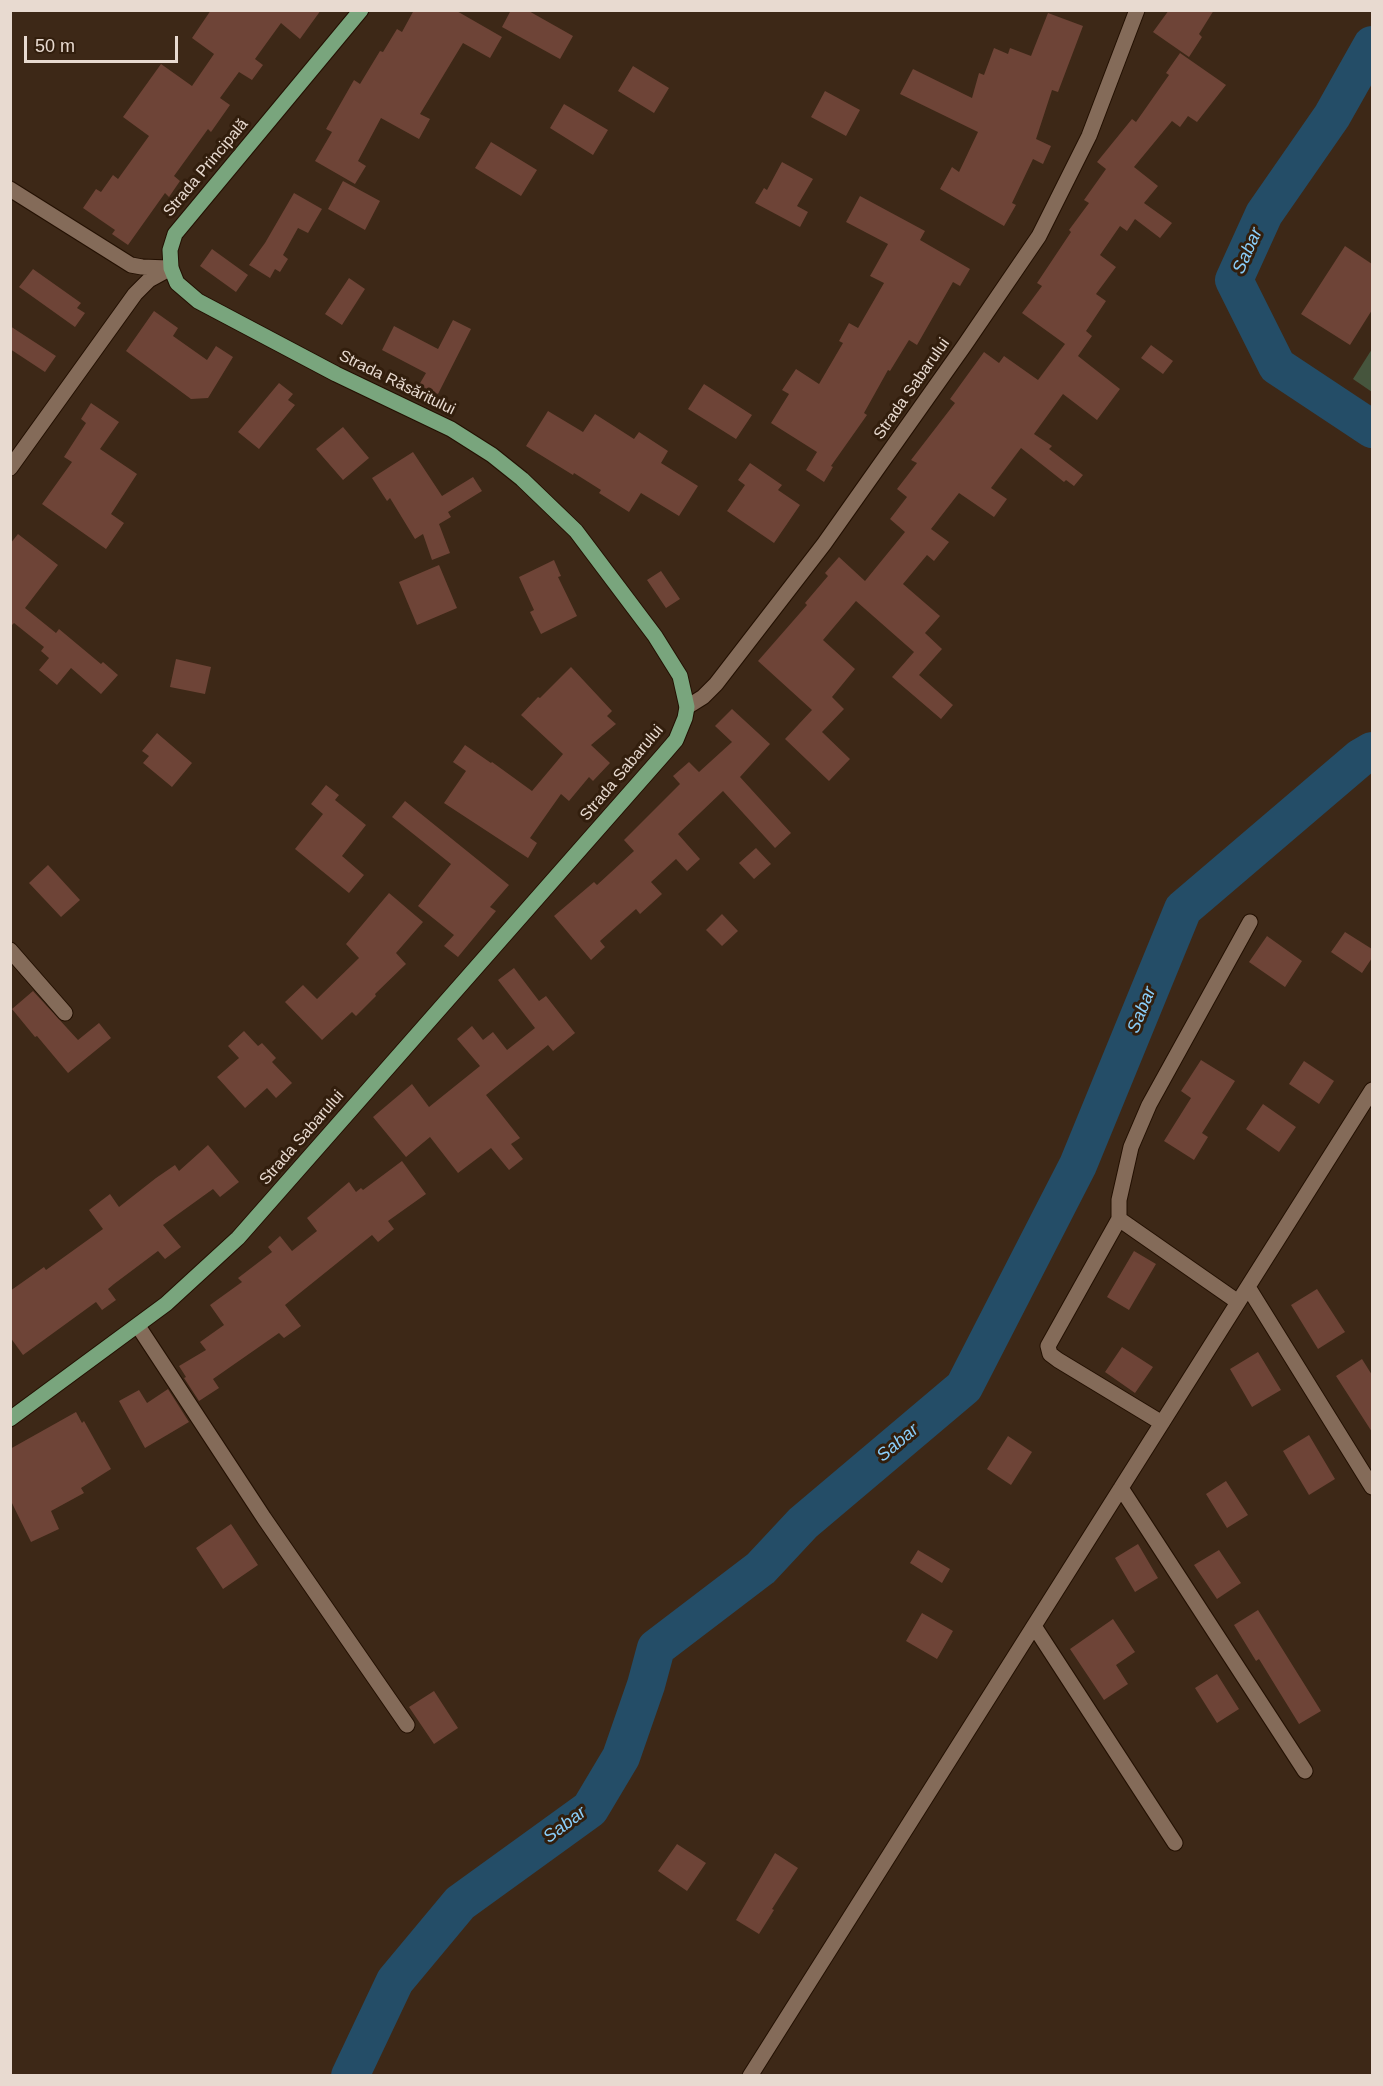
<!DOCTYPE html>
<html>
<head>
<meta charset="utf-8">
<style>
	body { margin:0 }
	#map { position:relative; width:1383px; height:2086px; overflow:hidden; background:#3d2817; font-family:Helvetica,sans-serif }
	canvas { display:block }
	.frame { position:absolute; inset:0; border:12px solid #e8dad0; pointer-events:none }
	.scale { position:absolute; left:24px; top:36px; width:154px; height:27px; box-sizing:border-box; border:3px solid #e8dad0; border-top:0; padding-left:8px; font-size:18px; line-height:21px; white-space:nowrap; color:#e8dad0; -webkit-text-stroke:4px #321e0d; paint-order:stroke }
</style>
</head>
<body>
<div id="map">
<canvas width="1383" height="2086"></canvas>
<div class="frame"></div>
<div class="scale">50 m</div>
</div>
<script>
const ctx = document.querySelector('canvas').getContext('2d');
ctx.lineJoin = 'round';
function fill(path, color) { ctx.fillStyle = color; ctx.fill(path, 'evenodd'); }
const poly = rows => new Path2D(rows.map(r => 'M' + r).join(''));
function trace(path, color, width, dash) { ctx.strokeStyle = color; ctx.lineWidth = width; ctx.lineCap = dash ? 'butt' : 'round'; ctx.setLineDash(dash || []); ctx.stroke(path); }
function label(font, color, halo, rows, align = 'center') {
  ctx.font = font + ' Helvetica,sans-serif'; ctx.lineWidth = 6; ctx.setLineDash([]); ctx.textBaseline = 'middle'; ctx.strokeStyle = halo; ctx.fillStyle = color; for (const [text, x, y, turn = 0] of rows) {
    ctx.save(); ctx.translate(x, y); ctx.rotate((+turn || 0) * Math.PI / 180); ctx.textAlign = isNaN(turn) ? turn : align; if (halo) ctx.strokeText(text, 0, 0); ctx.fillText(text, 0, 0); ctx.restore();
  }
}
fill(poly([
	[1372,349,1372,392,1353,379]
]), '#46553d');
trace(poly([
	[1372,45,1332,116,1264,214,1234,280,1277,366,1372,429],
	[350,2076,395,1981,460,1903,590,1809,621,1757,646,1685,656,1648,761,1568,803,1523,964,1387,1078,1165,1183,909,1360,758,1372,751]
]), '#244d67', 38);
fill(poly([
	[211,10,321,10,300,39,281,23,255,59,263,65,252,80,239,72,220,98,230,105,211,132,208,129,174,176,180,181,169,197,165,193,128,245,112,234,115,230,83,208,96,189,101,192,113,175,118,179,149,136,123,117,161,64,192,86,214,54,192,38],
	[414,10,455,10,502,37,490,58,463,43,420,114,430,119,419,139,381,118,358,161,366,166,355,184,315,161,332,132,326,129,354,80,360,84,380,51,383,52,397,29,402,32],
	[511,10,527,10,573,36,560,59,502,27],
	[1169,10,1214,10,1199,34,1202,37,1189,57,1153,32],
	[1048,13,1083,26,1058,92,1052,90,1036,139,1051,146,1043,164,1033,159,1012,203,1016,205,1004,226,940,189,952,167,959,172,978,132,900,94,913,69,972,98,979,73,984,75,994,48,1008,54,1010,48,1031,56],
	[1180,53,1226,85,1197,122,1188,116,1180,127,1172,121,1134,167,1158,186,1144,203,1172,223,1160,238,1135,219,1127,231,1120,226,1100,255,1116,267,1096,294,1106,301,1086,331,1092,336,1078,356,1120,389,1097,420,1063,394,1034,434,1052,446,1049,449,1083,475,1074,486,1066,480,1064,482,1021,448,991,488,1007,499,994,517,959,493,931,529,949,542,934,561,927,555,903,584,940,616,925,633,942,649,919,675,953,705,941,719,892,677,914,652,856,601,823,640,855,669,832,697,844,709,822,732,850,759,829,781,785,739,812,710,758,661,807,605,805,603,828,576,825,573,839,557,865,581,905,532,890,519,907,497,897,489,917,463,911,460,955,403,950,399,984,352,999,363,1004,356,1038,380,1065,344,1022,313,1042,286,1037,283,1071,232,1069,230,1089,203,1084,200,1106,169,1097,162,1132,119,1136,122,1169,75,1166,73],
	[633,66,669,88,654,113,618,91],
	[825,91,860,110,846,136,811,117],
	[564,104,608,130,593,155,550,128],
	[491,142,537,170,521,196,475,168],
	[782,162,813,179,797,206,808,212,800,227,755,203,764,188,767,190],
	[343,181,380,201,365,230,328,209],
	[294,193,322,209,308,233,298,228,283,255,288,259,280,272,275,269,270,278,249,265,265,243],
	[860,196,925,231,920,240,970,269,960,286,953,282,917,345,909,340,890,371,888,370,864,413,867,415,831,466,833,467,824,482,806,470,817,452,771,423,789,394,782,390,796,369,819,384,843,343,839,341,849,323,858,328,884,283,870,276,888,244,846,222],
	[1345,246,1372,264,1372,310,1350,345,1301,314],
	[212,249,248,275,236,292,200,266],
	[33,269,81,303,77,308,85,313,75,327,19,287],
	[349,278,365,289,342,325,325,314],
	[154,311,178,328,173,336,207,360,216,346,233,357,208,398,191,399,126,351],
	[453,320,471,329,438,394,419,385,426,373,382,350,394,326,438,349],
	[10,326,56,356,45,372,10,349],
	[1151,345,1173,361,1163,374,1141,358],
	[279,383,293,394,288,400,295,405,259,449,238,432],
	[704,384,752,415,736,439,688,409],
	[91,403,119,422,100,449,137,474,111,514,124,523,106,549,42,504,72,462,64,457,86,423,81,419],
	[548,411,583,432,595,414,634,439,639,432,668,451,661,463,698,486,679,516,641,493,629,512,599,493,601,490,574,473,573,475,526,446],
	[343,427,369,458,343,480,316,449],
	[413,452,442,496,473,477,482,491,448,512,451,517,439,524,450,553,432,560,423,534,415,539,390,498,387,501,372,478],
	[750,463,782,485,778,490,800,505,774,543,727,511,745,485,738,480],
	[18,534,58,565,25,608,56,633,59,629,101,664,103,662,118,675,101,694,71,668,57,685,39,670,49,658,41,651,44,647,14,623,10,627,10,544],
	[554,560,561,576,558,577,577,616,541,634,530,612,534,610,519,577],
	[439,565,457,608,417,625,399,582],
	[661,571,680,599,666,608,647,580],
	[176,659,211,667,205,694,170,687],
	[571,667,612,711,607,716,616,724,591,745,610,763,593,781,589,777,569,801,561,794,530,838,537,843,528,858,444,803,466,771,453,762,465,745,491,763,492,762,532,791,563,754,521,715,538,697,540,698],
	[732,709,770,744,740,777,791,833,775,848,723,791,678,834,700,859,687,871,676,859,651,882,662,894,640,914,636,909,600,941,605,947,591,960,554,916,594,882,597,885,634,851,624,840,680,784,673,776,689,762,699,772,732,742,715,726],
	[157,733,192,763,172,787,143,763,149,756,142,751],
	[326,785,339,795,335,800,366,825,342,856,364,875,349,893,295,849,323,814,311,804],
	[405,801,509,885,490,907,496,911,458,957,444,946,454,935,418,906,451,864,392,817],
	[756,848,771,864,754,879,739,863],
	[48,865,80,900,61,917,29,883],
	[389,893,423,922,396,953,406,964,375,994,376,996,356,1016,352,1012,322,1040,285,1002,303,985,317,999,359,958,346,944],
	[722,914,738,931,722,946,706,930],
	[1345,932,1372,949,1372,958,1362,973,1331,952],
	[1267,936,1302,961,1285,987,1249,962],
	[514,968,539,1001,546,996,575,1033,553,1051,548,1045,486,1095,520,1138,511,1144,523,1159,509,1170,491,1148,458,1173,430,1137,406,1157,373,1117,412,1084,429,1107,480,1066,457,1039,472,1026,483,1040,493,1032,507,1050,535,1028,498,980],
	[33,991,78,1040,99,1023,111,1038,68,1073,37,1036,35,1037,12,1009],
	[244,1031,258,1046,262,1043,276,1058,272,1062,292,1083,276,1098,267,1088,245,1108,217,1077,239,1058,228,1046],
	[1201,1060,1235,1081,1202,1133,1208,1137,1194,1160,1164,1141,1191,1098,1181,1091],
	[1304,1061,1334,1081,1319,1104,1289,1084],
	[1263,1104,1296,1127,1279,1152,1246,1129],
	[208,1145,239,1182,220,1197,213,1189,163,1225,181,1247,165,1259,158,1251,114,1284,108,1289,116,1300,102,1310,96,1302,23,1355,10,1337,10,1291,44,1267,46,1270,103,1229,89,1210,110,1194,119,1207,156,1178,175,1165,179,1171],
	[402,1161,426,1194,388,1221,394,1229,378,1242,372,1235,285,1305,301,1326,284,1338,279,1333,213,1379,219,1388,199,1401,184,1378,186,1377,179,1366,206,1350,200,1342,224,1325,210,1305,242,1282,238,1278,272,1252,268,1247,280,1236,292,1251,317,1231,307,1218,349,1182,356,1192,361,1188,363,1190],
	[1134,1251,1156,1264,1129,1310,1107,1297],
	[1317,1289,1345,1332,1318,1349,1291,1305],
	[1122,1347,1153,1367,1135,1393,1105,1372],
	[1258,1352,1281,1390,1252,1407,1230,1369],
	[1362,1359,1372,1375,1372,1432,1336,1376],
	[168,1389,189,1422,145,1448,119,1401,139,1390,147,1403],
	[76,1412,82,1423,84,1421,111,1469,81,1488,84,1493,51,1511,59,1529,31,1542,10,1499,10,1449],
	[1309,1435,1335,1479,1309,1495,1283,1451],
	[1008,1436,1032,1452,1011,1485,987,1469],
	[1226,1481,1248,1515,1227,1528,1206,1494],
	[231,1524,258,1565,223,1589,196,1548],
	[1138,1544,1158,1578,1135,1592,1115,1558],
	[918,1550,950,1569,942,1583,910,1563],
	[1219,1550,1241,1583,1217,1599,1194,1565],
	[1258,1610,1321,1711,1299,1724,1259,1659,1256,1661,1234,1625],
	[922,1613,953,1631,937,1659,906,1641],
	[1113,1619,1135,1652,1116,1665,1128,1684,1104,1700,1070,1649],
	[1217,1674,1239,1709,1217,1723,1195,1688],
	[434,1691,458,1728,434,1744,409,1707],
	[677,1844,706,1863,687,1891,658,1871],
	[775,1853,798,1868,772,1909,774,1910,759,1934,736,1920]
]), '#6e4437');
const minor = poly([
	[10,189,131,265,142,267,168,268],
	[10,468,135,294,149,280,171,268],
	[687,707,703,697,716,684,824,544,964,346,1039,236,1089,136,1137,10],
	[10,950,65,1013],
	[1119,1219,1238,1302],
	[1248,1287,1372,1487],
	[138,1326,264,1518,407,1725],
	[1162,1423,1058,1360,1050,1354,1048,1346,1119,1219,1119,1200,1131,1147,1149,1105,1250,922],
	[1121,1488,1305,1771],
	[1034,1626,1175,1843],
	[750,2076,1372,1090]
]);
const major = poly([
	[10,1419,166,1304,238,1238,664,754,676,740,685,718,687,707,680,676,655,636,576,531,522,479,492,455,451,429,336,374,198,301,177,283,171,268,170,250,175,234,361,10]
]);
trace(minor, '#231002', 17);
trace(major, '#231002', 17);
trace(minor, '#846b59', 15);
trace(major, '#79a57d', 15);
label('16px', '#e8dad0', '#321e0d', [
	["Strada Principală",206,168,-50],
	["Strada Răsăritului",397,383,26],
	["Strada Sabarului",912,389,-55],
	["Strada Sabarului",622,773,-50],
	["Strada Sabarului",302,1138,-49]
]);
label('italic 18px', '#8acefa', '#321e0d', [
	["Sabar",1248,251,-66],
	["Sabar",1142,1010,-68],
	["Sabar",898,1443,-40],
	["Sabar",565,1825,-37]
]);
</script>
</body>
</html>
